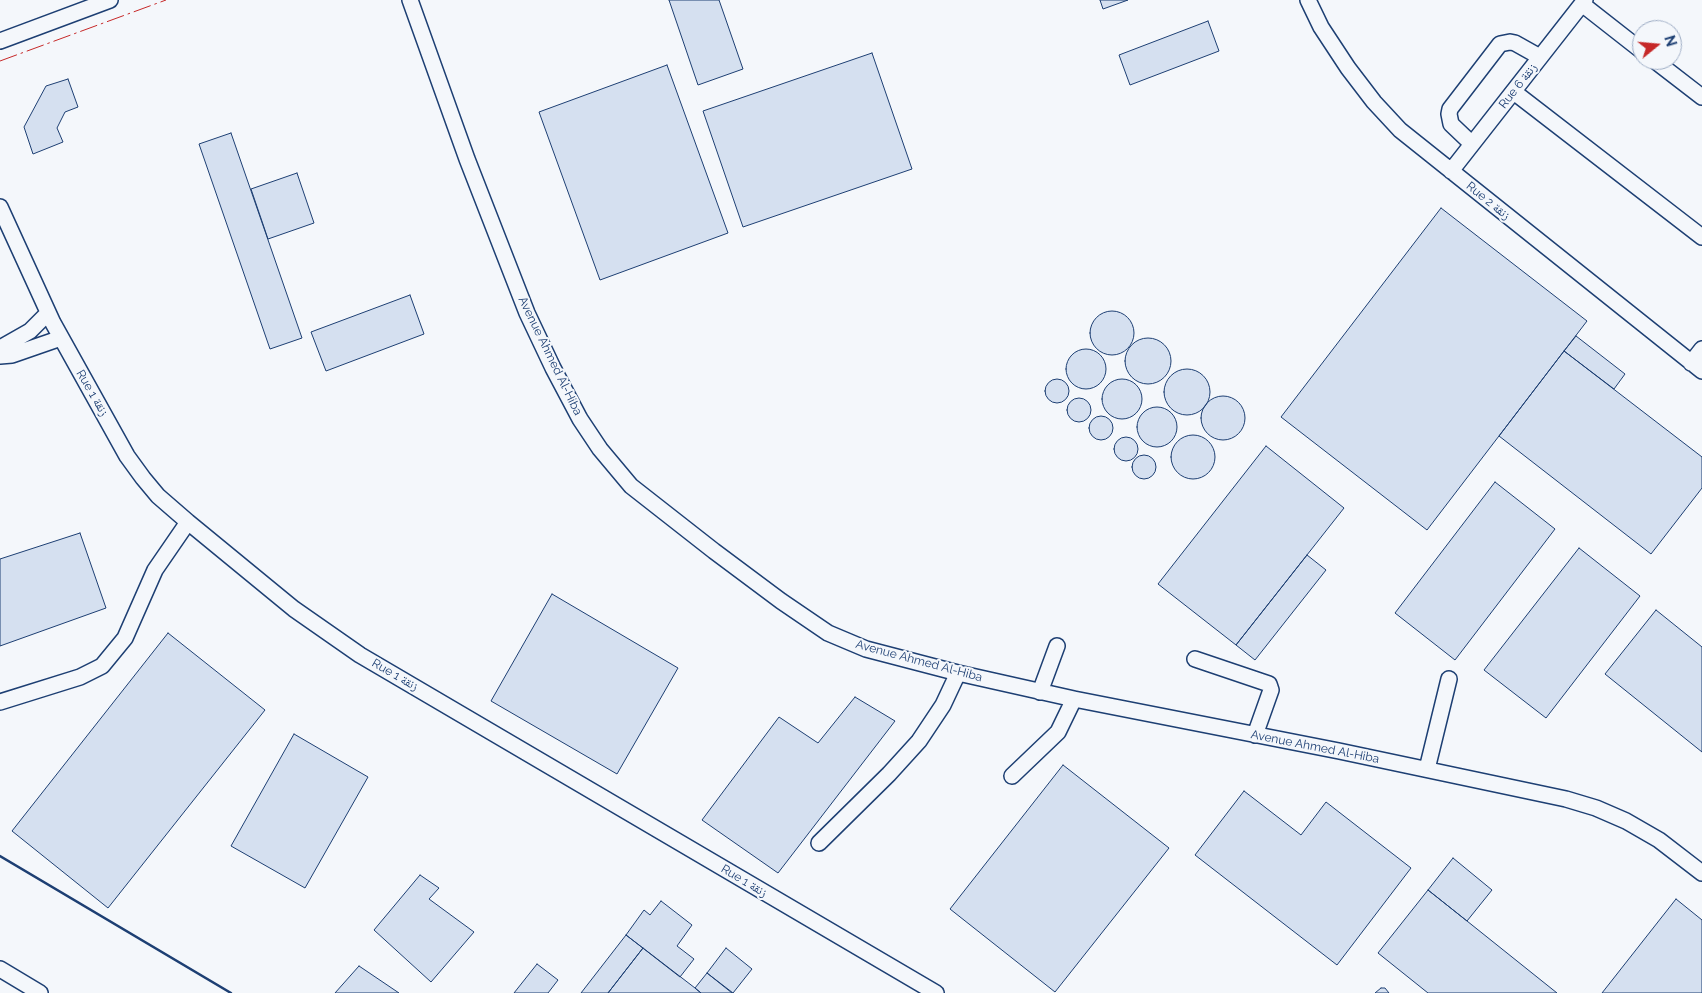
<!DOCTYPE html>
<html>
<head>
<meta charset="utf-8">
<style>
	body { margin:0 }
	#map { position:relative; width:1702px; height:993px; overflow:hidden; background:#f4f7fb; font-family:Raleway,sans-serif }
	canvas { display:block }
	.north { position:absolute; left:1632px; top:20px; width:50px; height:50px; box-sizing:border-box; background:#f4f7fb; border:1px solid #9eadc5; border-radius:50%; rotate:73deg; font-size:14px; font-weight:700; line-height:20px; text-align:center; color:#1d3f73 }
	.north::after { content:''; display:block; margin:auto; width:18px; height:22px; background:#c62828; clip-path:polygon(50% 0,100% 100%,50% 72%,0 100%) }
</style>
</head>
<body>
<div id="map">
<canvas width="1702" height="993"></canvas>
<div class="north">N</div>
</div>
<script>
const ctx = document.querySelector('canvas').getContext('2d');
ctx.lineJoin = 'round';
function fill(path, color) { ctx.fillStyle = color; ctx.fill(path, 'evenodd'); }
const poly = rows => new Path2D(rows.map(r => 'M' + r).join(''));
function trace(path, color, width, dash) { ctx.strokeStyle = color; ctx.lineWidth = width; ctx.lineCap = dash ? 'butt' : 'round'; ctx.setLineDash(dash || []); ctx.stroke(path); }
function label(font, color, halo, rows, align = 'center') {
  ctx.font = font + ' Raleway,"Noto Naskh Arabic",sans-serif'; ctx.lineWidth = 4; ctx.setLineDash([]); ctx.textBaseline = 'middle'; ctx.strokeStyle = halo; ctx.fillStyle = color; for (const [text, x, y, turn = 0] of rows) {
    ctx.save(); ctx.translate(x, y); ctx.rotate((+turn || 0) * Math.PI / 180); ctx.textAlign = isNaN(turn) ? turn : align; if (halo) ctx.strokeText(text, 0, 0); ctx.fillText(text, 0, 0); ctx.restore();
  }
}
const building = poly([
	[669,0,719,0,743,69,698,85,669,0],
	[1100,0,1128,0,1103,9,1100,0],
	[1208,21,1219,51,1130,85,1119,55,1208,21],
	[872,53,912,169,743,227,703,111,872,53],
	[667,65,728,233,600,280,539,112,667,65],
	[68,79,78,107,65,112,57,128,63,142,33,154,24,127,46,86,68,79],
	[231,133,302,338,270,349,199,144,231,133],
	[297,173,314,223,268,239,251,189,297,173],
	[1441,208,1587,321,1427,530,1281,417,1441,208],
	[410,295,424,334,326,371,311,332,410,295],
	'1090 333a22 22 0 1 1 44 0a22 22 0 1 1-44 0Z',
	[1576,336,1625,374,1614,389,1564,351,1576,336],
	'1125 361a23 23 0 1 1 46 0a23 23 0 1 1-46 0Z',
	'1066 369a20 20 0 1 1 40 0a20 20 0 1 1-40 0Z',
	[1564,351,1702,457,1702,488,1651,554,1499,436,1564,351],
	'1164 392a23 23 0 1 1 46 0a23 23 0 1 1-46 0Z',
	'1045 391a12 12 0 1 1 24 0a12 12 0 1 1-24 0Z',
	'1102 399a20 20 0 1 1 40 0a20 20 0 1 1-40 0Z',
	'1201 418a22 22 0 1 1 44 0a22 22 0 1 1-44 0Z',
	'1067 410a12 12 0 1 1 24 0a12 12 0 1 1-24 0Z',
	'1137 427a20 20 0 1 1 40 0a20 20 0 1 1-40 0Z',
	'1089 428a12 12 0 1 1 24 0a12 12 0 1 1-24 0Z',
	'1171 457a22 22 0 1 1 44 0a22 22 0 1 1-44 0Z',
	'1114 449a12 12 0 1 1 24 0a12 12 0 1 1-24 0Z',
	[1266,446,1344,508,1236,645,1158,584,1266,446],
	'1132 467a12 12 0 1 1 24 0a12 12 0 1 1-24 0Z',
	[1495,482,1555,529,1455,660,1395,613,1495,482],
	[80,533,106,608,0,646,0,559,80,533],
	[1579,548,1640,596,1546,718,1484,670,1579,548],
	[1307,555,1326,570,1255,660,1236,645,1307,555],
	[552,594,678,668,617,774,491,701,552,594],
	[1656,610,1702,647,1702,752,1605,674,1656,610],
	[168,633,265,710,108,908,12,831,168,633],
	[855,697,895,721,778,873,702,820,779,717,818,743,855,697],
	[294,734,368,777,305,888,231,846,294,734],
	[1063,765,1169,848,1055,992,950,909,1063,765],
	[1244,791,1301,835,1326,802,1411,868,1337,965,1195,855,1244,791],
	[1453,858,1492,890,1467,921,1428,890,1453,858],
	[420,875,439,888,429,899,474,932,431,982,374,930,420,875],
	[1428,890,1467,921,1557,993,1428,993,1378,953,1428,890],
	[1676,899,1702,920,1702,993,1602,993,1676,899],
	[661,901,692,925,677,946,694,959,680,977,626,935,644,910,650,915,661,901],
	[626,935,643,948,608,993,581,993,626,935],
	[643,948,695,988,701,993,608,993,643,948],
	[726,948,752,969,733,993,707,973,726,948],
	[537,964,558,980,548,993,514,993,537,964],
	[359,966,399,993,335,993,359,966],
	[707,973,732,993,701,993,695,988,707,973],
	[1381,988,1385,988,1389,993,1375,993,1381,988]
]);
fill(building, '#d5e0f0');
trace(building, '#1d3f73', 1);
const minor = poly([
	[410,0,467,159,527,313,553,368,580,419,600,449,631,486,714,551,781,601,828,633,866,649,958,673,1074,699,1339,751,1566,799,1596,808,1626,821,1659,840,1702,873],
	[1308,0,1321,27,1348,68,1374,102,1400,130,1702,371],
	[1582,4,1642,51],
	[0,41,110,0],
	[1654,60,1702,97],
	[1514,92,1702,237],
	[1472,144,1451,124,1449,114,1450,109,1500,44,1510,42,1515,43,1540,57],
	[1451,171,1585,0],
	[0,207,53,323,127,456,143,478,158,496,188,522,294,609,360,655,936,993],
	[0,348,30,331,48,313],
	[0,356,12,355,61,338],
	[1691,363,1702,349],
	[1195,659,1269,684,1271,690,1255,735],
	[1040,692,1057,646],
	[0,702,80,677,102,666,125,638,155,570,188,522],
	[1427,769,1449,679],
	[1012,776,1058,732,1074,699],
	[819,843,889,774,919,741,943,705,958,673],
	[0,969,40,993]
]);
trace(minor, '#1d3f73', 18);
trace(minor, '#f4f7fb', 15);
trace(poly([
	[0,856,231,993]
]), '#1d3f73', 2.5);
trace(poly([
	[0,61,166,0]
]), '#c62828', 1, [18, 4, 2.5, 4]);
label('12px', '#1d3f73', '#f4f7fb', [
	["Rue 6 زنقة",1518,86,-52],
	["Rue 2 زنقة",1488,201,39],
	["Avenue Ahmed Al-Hiba",550,356,64],
	["Rue 1 زنقة",92,393,60],
	["Avenue Ahmed Al-Hiba",919,661,15],
	["Rue 1 زنقة",395,675,30],
	["Avenue Ahmed Al-Hiba",1315,747,11],
	["Rue 1 زنقة",744,881,31]
]);
</script>
</body>
</html>
